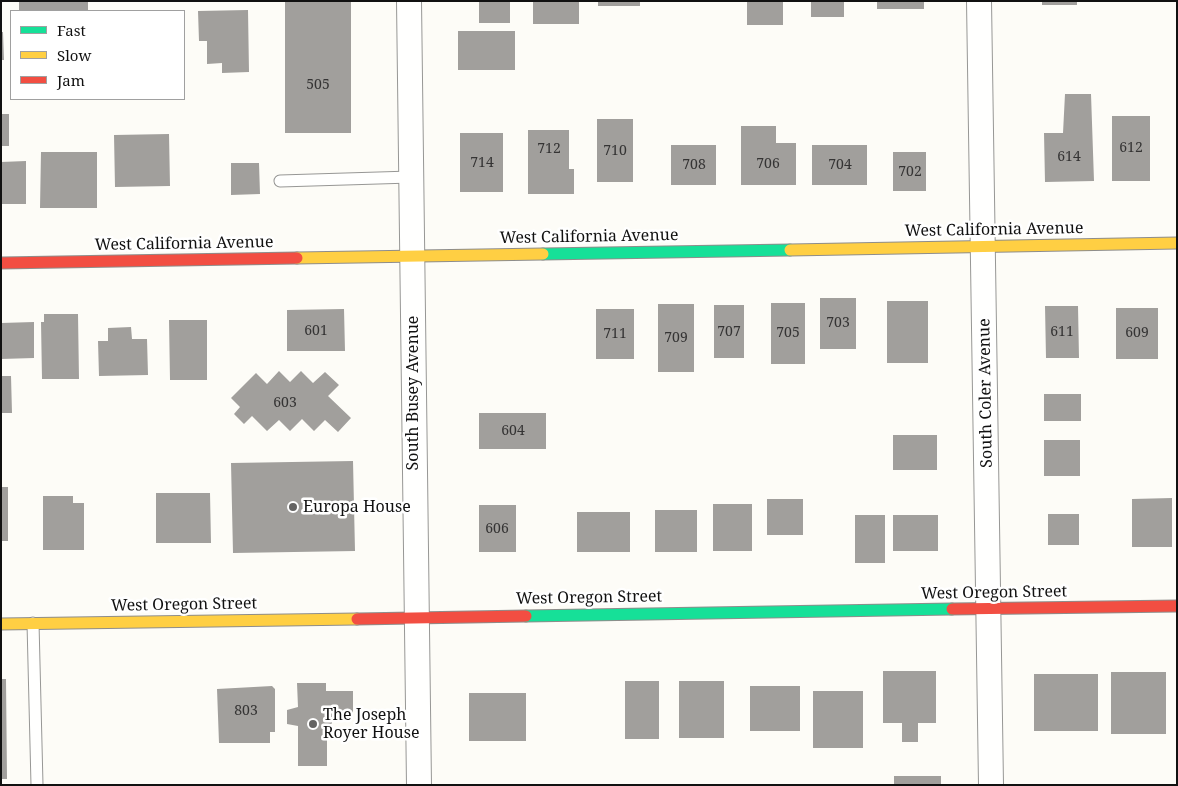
<!DOCTYPE html>
<html>
<head>
<meta charset="utf-8">
<style>
	body { margin:0 }
	#map { position:relative; width:1178px; height:786px; overflow:hidden; background:#fdfcf7; font-family:"Noto Serif",serif }
	canvas { display:block }
	.frame { position:absolute; inset:0; border:2px solid #111; pointer-events:none }
	.legend { position:absolute; left:10px; top:10px; width:175px; height:90px; box-sizing:border-box; background:#fff; border:1px solid #a0a0a0; margin:0; padding:6px 9px; list-style:none; font-size:15px; color:#111 }
	.legend li { display:flex; align-items:center; gap:10px; height:25px }
	.legend b { width:25px; border:1px solid #a0a0a0 }
</style>
</head>
<body>
<div id="map">
<canvas width="1178" height="786"></canvas>
<div class="frame"></div>
<ul class="legend">
<li><b style="height:6px;background:#16e098"></b>Fast</li>
<li><b style="height:6px;background:#ffcf43"></b>Slow</li>
<li><b style="height:6px;background:#f24e42"></b>Jam</li>
</ul>
</div>
<script>
const ctx = document.querySelector('canvas').getContext('2d');
ctx.lineJoin = 'round';
function fill(path, color) { ctx.fillStyle = color; ctx.fill(path, 'evenodd'); }
const poly = rows => new Path2D(rows.map(r => 'M' + r).join(''));
function trace(path, color, width, dash) { ctx.strokeStyle = color; ctx.lineWidth = width; ctx.lineCap = dash ? 'butt' : 'round'; ctx.setLineDash(dash || []); ctx.stroke(path); }
function label(font, color, halo, rows, align = 'center') {
  ctx.font = font + ' "Noto Serif",serif'; ctx.lineWidth = 5; ctx.setLineDash([]); ctx.textBaseline = 'middle'; ctx.strokeStyle = halo; ctx.fillStyle = color; for (const [text, x, y, turn = 0] of rows) {
    ctx.save(); ctx.translate(x, y); ctx.rotate((+turn || 0) * Math.PI / 180); ctx.textAlign = isNaN(turn) ? turn : align; if (halo) ctx.strokeText(text, 0, 0); ctx.fillText(text, 0, 0); ctx.restore();
  }
}
fill(poly([
	[19,1,88,1,88,11,19,11],
	[285,1,351,1,351,133,285,133],
	[479,1,510,1,510,23,479,23],
	[533,1,579,1,579,24,533,24],
	[598,1,640,1,640,6,598,6],
	[747,1,783,1,783,25,747,25],
	[811,1,844,1,844,17,811,17],
	[877,1,924,1,924,9,877,9],
	[1042,1,1077,1,1077,5,1042,5],
	[248,10,249,72,222,73,222,63,207,64,207,41,199,41,198,11],
	[458,31,515,31,515,70,458,70],
	[1,32,3,32,4,60,1,60],
	[1065,94,1091,94,1094,181,1045,182,1044,133,1063,133],
	[1,114,9,114,9,146,1,146],
	[1112,116,1150,116,1150,181,1112,181],
	[597,119,633,119,633,182,597,182],
	[741,126,776,126,776,143,796,143,796,185,741,185],
	[528,130,569,130,569,169,574,169,574,194,528,194],
	[460,133,503,133,503,192,460,192],
	[169,134,170,186,115,187,114,135],
	[671,145,716,145,716,185,671,185],
	[812,145,867,145,867,185,812,185],
	[41,152,97,152,97,208,40,208],
	[893,152,926,152,926,191,893,191],
	[26,161,26,204,1,204,1,162],
	[231,163,259,163,260,194,231,195],
	[820,298,856,298,856,349,820,349],
	[887,301,928,301,928,363,887,363],
	[771,303,805,303,805,364,771,364],
	[658,304,694,304,694,372,658,372],
	[714,305,744,305,744,358,714,358],
	[1045,306,1078,306,1079,358,1046,358],
	[1116,308,1158,308,1158,359,1116,359],
	[344,309,345,351,287,351,287,310],
	[596,309,634,309,634,359,596,359],
	[44,314,78,314,79,379,42,379,41,322,44,322],
	[169,320,207,320,207,380,170,380],
	[34,322,34,358,1,359,1,323],
	[131,327,132,339,147,339,148,375,99,376,98,341,108,341,108,328],
	[279,371,290,382,301,371,313,383,325,372,339,385,328,396,351,418,338,432,325,420,314,431,302,419,290,431,279,420,267,431,252,416,244,424,234,414,240,407,231,398,256,373,267,384],
	[1,376,11,376,12,413,1,413],
	[1044,394,1081,394,1081,421,1044,421],
	[479,413,546,413,546,449,479,449],
	[893,435,937,435,937,470,893,470],
	[1044,440,1080,440,1080,476,1044,476],
	[353,461,355,551,233,553,231,463],
	[1,487,8,487,8,541,1,541],
	[156,493,210,493,211,543,156,543],
	[43,496,73,496,73,503,84,503,84,550,43,550],
	[1172,498,1172,547,1132,547,1132,499],
	[767,499,803,499,803,535,767,535],
	[713,504,752,504,752,551,713,551],
	[479,505,516,505,516,552,479,552],
	[655,510,697,510,697,552,655,552],
	[577,512,630,512,630,552,577,552],
	[1048,514,1079,514,1079,545,1048,545],
	[855,515,885,515,885,563,855,563],
	[893,515,938,515,938,551,893,551],
	[883,671,936,671,936,723,918,723,918,742,902,742,902,723,883,723],
	[1111,672,1166,672,1166,734,1111,734],
	[1034,674,1098,674,1098,731,1034,731],
	[1,679,6,679,7,779,1,779],
	[625,681,659,681,659,739,625,739],
	[679,681,724,681,724,738,679,738],
	[297,683,326,683,326,691,353,691,353,716,332,717,332,723,327,729,327,766,298,766,298,726,287,724,287,710,298,707],
	[272,686,275,689,275,732,270,732,270,743,219,743,217,689],
	[750,686,800,686,800,731,750,731],
	[813,691,863,691,863,748,813,748],
	[469,693,526,693,526,741,469,741],
	[894,776,941,776,941,785,894,785]
]), '#a19f9c');
const lane = poly([
	[280,181,411,177],
	[33,623,37,785]
]);
const street = poly([
	[409,1,419,785],
	[979,1,991,785]
]);
const fast = poly([
	[543,254,790,250],
	[526,616,952,609]
]);
const slow = poly([
	[790,250,1177,243],
	[297,258,543,254],
	[1,624,357,619]
]);
const jam = poly([
	[1,263,297,258],
	[952,609,1177,606],
	[357,619,526,616]
]);
trace(lane, '#979795', 13);
trace(street, '#979795', 26);
trace(fast, '#8e8d8b', 13);
trace(slow, '#8e8d8b', 13);
trace(jam, '#8e8d8b', 13);
trace(lane, '#fffffe', 11);
trace(street, '#fffffe', 24);
trace(fast, '#16e098', 11);
trace(slow, '#ffcf43', 11);
trace(jam, '#f24e42', 11);
for (const [x, y, r, color] of [
	[293,507,5,"#646362"],
	[313,724,5,"#646362"]
]) { const dot = new Path2D(); dot.arc(x, y, r, 0, 2 * Math.PI); ctx.fillStyle = color; ctx.fill(dot); trace(dot, '#fff', 2); }
label('14px', '#353434', null, [
	["505",318,85],
	["612",1131,148],
	["712",549,149],
	["710",615,151],
	["614",1069,157],
	["714",482,163],
	["706",768,164],
	["708",694,165],
	["704",840,165],
	["702",910,172],
	["703",838,323],
	["601",316,331],
	["707",729,332],
	["611",1062,332],
	["705",788,333],
	["609",1137,333],
	["711",615,334],
	["709",676,338],
	["603",285,403],
	["604",513,431],
	["606",497,529],
	["803",246,711]
]);
label('16px', '#111', '#fff', [
	["West California Avenue",994,230,-1],
	["West California Avenue",589,237,-1],
	["West California Avenue",184,244,-1],
	["South Busey Avenue",413,393,-90],
	["South Coler Avenue",986,393,-91],
	["West Oregon Street",994,593,-1],
	["West Oregon Street",589,598,-1],
	["West Oregon Street",184,605,-1]
]);
label('16px', '#111', '#fff', [
	["Europa House",303,507],
	["The Joseph",323,715],
	["Royer House",323,733]
], 'left');
</script>
</body>
</html>
